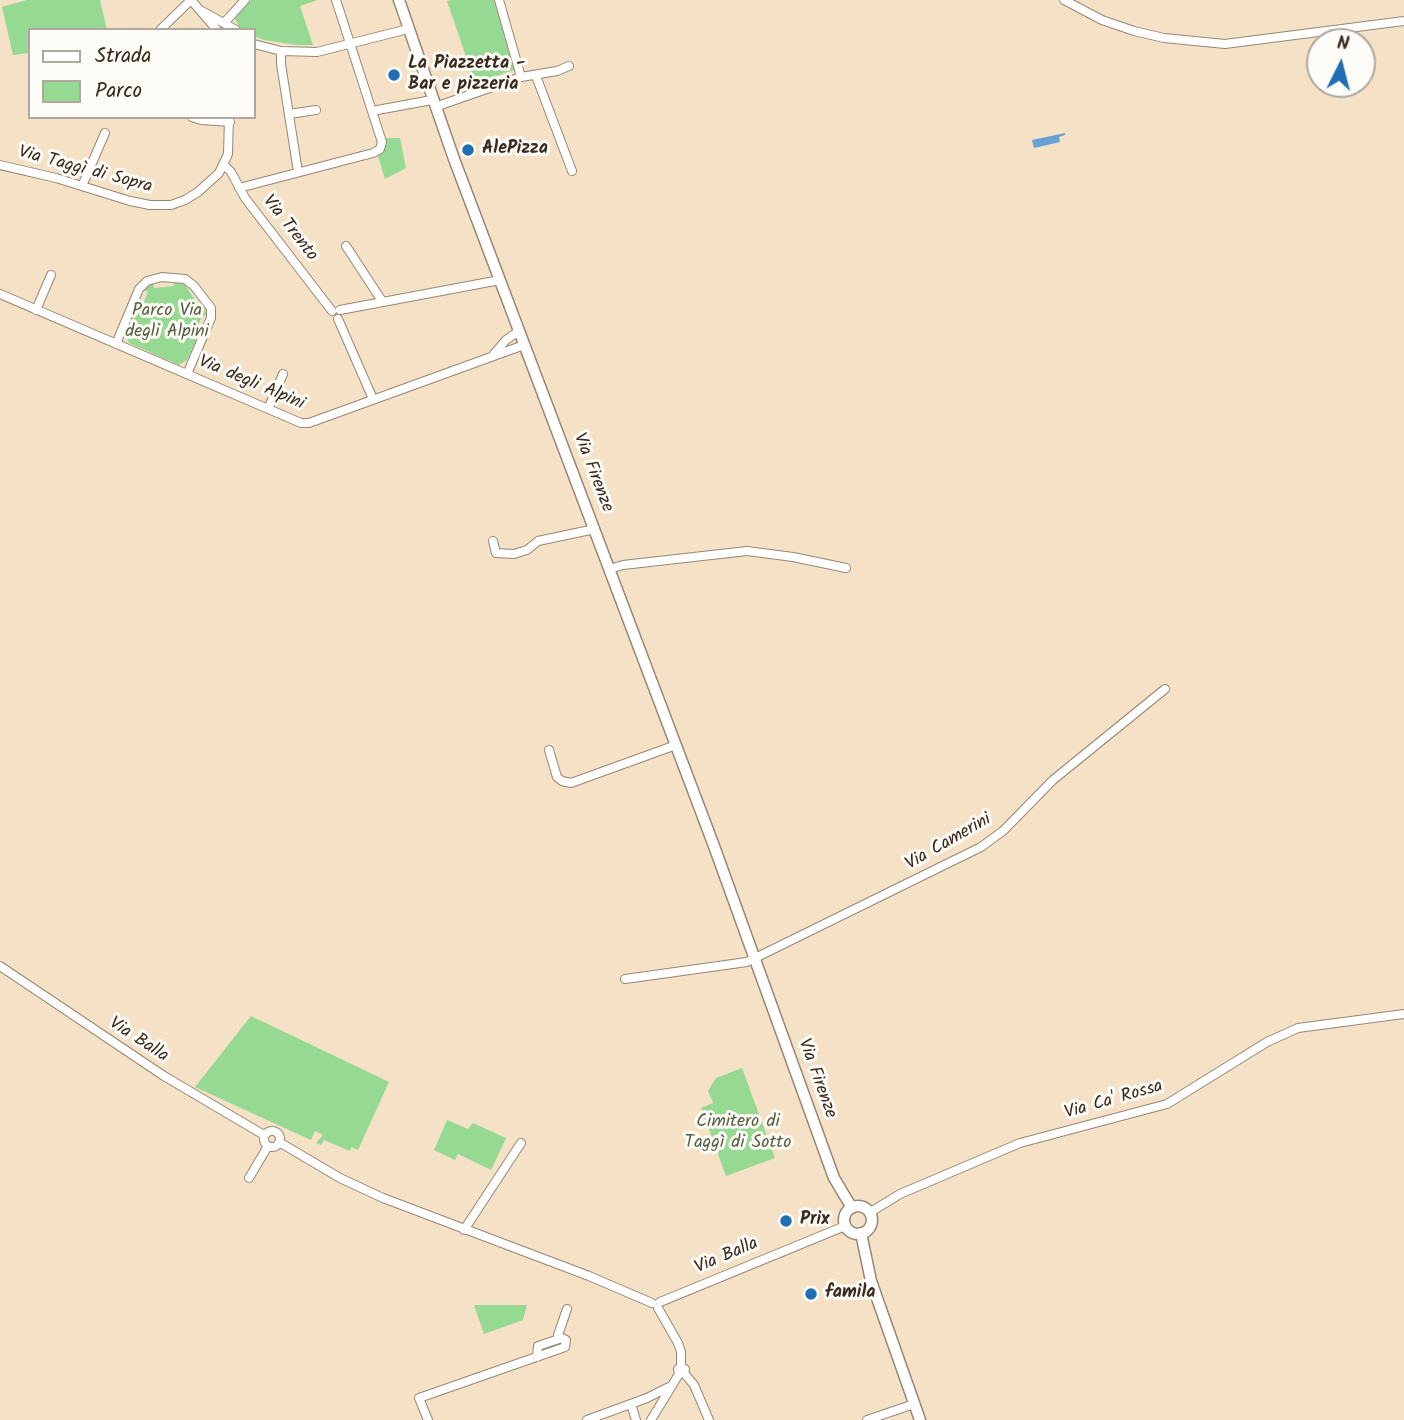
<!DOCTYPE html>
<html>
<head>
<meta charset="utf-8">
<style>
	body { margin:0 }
	#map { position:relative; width:1404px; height:1420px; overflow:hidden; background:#f4e1c6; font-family:Kalam,sans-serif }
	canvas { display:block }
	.legend { position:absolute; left:28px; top:28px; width:228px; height:91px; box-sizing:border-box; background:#fdfcf7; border:2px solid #afa8a0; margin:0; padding:9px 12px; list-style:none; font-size:21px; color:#3b2a1e }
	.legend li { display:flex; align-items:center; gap:14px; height:35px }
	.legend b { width:35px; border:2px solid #afa8a0 }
	.north { position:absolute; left:1306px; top:28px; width:70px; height:70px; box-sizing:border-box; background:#fdfcf7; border:2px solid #afa8a0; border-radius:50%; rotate:6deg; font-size:19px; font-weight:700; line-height:28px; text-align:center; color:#3b2a1e }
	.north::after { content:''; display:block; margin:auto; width:24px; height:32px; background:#1f6fb2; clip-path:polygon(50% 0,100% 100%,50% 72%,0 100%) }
</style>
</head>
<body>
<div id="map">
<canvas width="1404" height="1420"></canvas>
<ul class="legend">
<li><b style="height:9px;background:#fff"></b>Strada</li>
<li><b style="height:19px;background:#95d992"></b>Parco</li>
</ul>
<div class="north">N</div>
</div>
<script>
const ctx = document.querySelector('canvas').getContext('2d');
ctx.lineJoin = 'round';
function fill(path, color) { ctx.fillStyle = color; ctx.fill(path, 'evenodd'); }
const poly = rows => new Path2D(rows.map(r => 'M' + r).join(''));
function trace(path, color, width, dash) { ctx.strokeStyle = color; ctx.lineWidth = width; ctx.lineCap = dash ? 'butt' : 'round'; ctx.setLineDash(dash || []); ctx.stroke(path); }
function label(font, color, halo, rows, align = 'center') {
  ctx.font = font + ' Kalam,sans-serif'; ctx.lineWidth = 6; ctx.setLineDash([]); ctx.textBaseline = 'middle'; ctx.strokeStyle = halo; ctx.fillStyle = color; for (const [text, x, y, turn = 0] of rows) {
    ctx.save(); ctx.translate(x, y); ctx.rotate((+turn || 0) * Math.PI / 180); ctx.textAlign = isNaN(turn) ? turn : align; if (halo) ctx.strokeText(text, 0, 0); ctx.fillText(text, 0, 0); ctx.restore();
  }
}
fill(poly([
	[27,0,100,0,107,30,30,30,30,53,13,55,2,7],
	[252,0,318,0,300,6,313,45,296,45,264,40,254,36,254,30,240,28,235,19,246,3],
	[452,0,494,0,514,70,475,83,447,1],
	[383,138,400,138,406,168,385,179,378,156,385,150],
	[174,283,184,284,201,308,204,306,205,308,206,313,205,316,202,316,193,338,196,340,187,360,179,365,129,343,125,335,134,314,138,315,148,292,145,291,147,285,153,284,154,288,174,286],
	[251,1016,389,1082,358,1150,351,1147,350,1151,324,1140,321,1145,316,1143,323,1135,315,1131,311,1140,195,1087],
	[742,1068,775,1158,726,1176,701,1108,713,1103,708,1091,716,1078],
	[447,1120,468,1129,473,1123,506,1138,491,1170,458,1154,455,1160,434,1150],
	[474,1305,527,1305,523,1320,484,1334]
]), '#95d992');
fill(poly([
	[1065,133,1065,135,1059,137,1060,142,1034,148,1032,140]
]), '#68a0d6');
const minor = poly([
	[191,0,217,30],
	[499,0,521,77],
	[1064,0,1102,20,1134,31,1164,38,1225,44,1404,21],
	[202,11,236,30],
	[225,22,245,0],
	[160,30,191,0],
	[254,44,281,51,317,52,408,29],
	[281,51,281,64,298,172],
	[536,76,572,171],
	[435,107,521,77,557,71,569,66],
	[372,111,432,100],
	[289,114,316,110],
	[192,117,201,120,230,122],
	[0,165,56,178,130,201,150,205,171,205,185,200,198,192,219,173,228,154,229,117],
	[224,165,231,172,245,198,332,311],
	[82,186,105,133],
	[239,188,373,153,380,149,382,142,336,0],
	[346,246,382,301],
	[0,294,301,423,309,423,524,345],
	[36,310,51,275],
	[340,310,500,280],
	[338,319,373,399],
	[116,344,139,289,147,281,162,277,185,279,194,286,211,308,211,318,187,374],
	[493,355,506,340,519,331],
	[268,409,283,374],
	[493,541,496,553,514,554,527,550,538,541,595,529],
	[609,569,623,565,747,551,793,557,846,568],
	[549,750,557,777,562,781,571,783,676,745],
	[0,966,164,1076,264,1135],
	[625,979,747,962,981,847,1003,831,1053,780,1165,689],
	'264 1139a8 8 0 1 1 16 0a8 8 0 1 1-16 0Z',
	[279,1142,340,1178,383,1198,589,1276,652,1303],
	[249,1178,268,1146],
	[869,1213,900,1194,1020,1143,1167,1104,1267,1042,1298,1028,1404,1014],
	[464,1230,521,1143],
	[660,1302,845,1226],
	[658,1308,678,1343,681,1352,681,1367],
	[559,1339,558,1335,567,1309],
	[684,1373,679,1374,678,1369,681,1367,685,1369,684,1373,694,1385,709,1420],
	[631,1404,636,1420],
	[428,1420,419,1398,565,1347,566,1340,562,1338,538,1346,537,1357],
	[587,1420,647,1398,669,1387],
	[651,1420,679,1374],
	[867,1420,914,1404]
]);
const major = poly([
	[399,0,454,159,714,846,834,1178,852,1208],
	'844 1220a14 14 0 1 1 28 0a14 14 0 1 1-28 0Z',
	[861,1233,871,1281,920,1420]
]);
trace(minor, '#988672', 10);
trace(major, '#988672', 13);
trace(minor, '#fff', 8);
trace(major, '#fff', 10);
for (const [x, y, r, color] of [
	[394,75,7,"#1f6fb2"],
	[468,150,7,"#1f6fb2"],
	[786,1221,7,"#1f6fb2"],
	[811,1294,7,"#1f6fb2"]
]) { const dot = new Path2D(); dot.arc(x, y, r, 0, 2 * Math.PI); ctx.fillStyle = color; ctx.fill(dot); trace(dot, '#fdfcf7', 2.5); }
label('bold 18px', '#3b2a1e', '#fdfcf7', [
	["La Piazzetta -",408,65],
	["Bar e pizzeria",408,86],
	["AlePizza",482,150],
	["Prix",800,1221],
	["famila",825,1294]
], 'left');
label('18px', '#3b2a1e', '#fdfcf7', [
	["Via Taggì di Sopra",85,171,15],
	["Via Trento",289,229,52],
	["Via degli Alpini",251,384,23],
	["Via Firenze",592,473,69],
	["Via Camerini",949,843,-30],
	["Via Balla",138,1041,33],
	["Via Firenze",816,1079,70],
	["Via Ca' Rossa",1114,1101,-16],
	["Via Balla",727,1257,-23]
]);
label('18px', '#565f41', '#fdfcf7', [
	["Parco Via",167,312],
	["degli Alpini",167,333],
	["Cimitero di",738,1123],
	["Taggì di Sotto",738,1144]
]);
</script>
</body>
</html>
